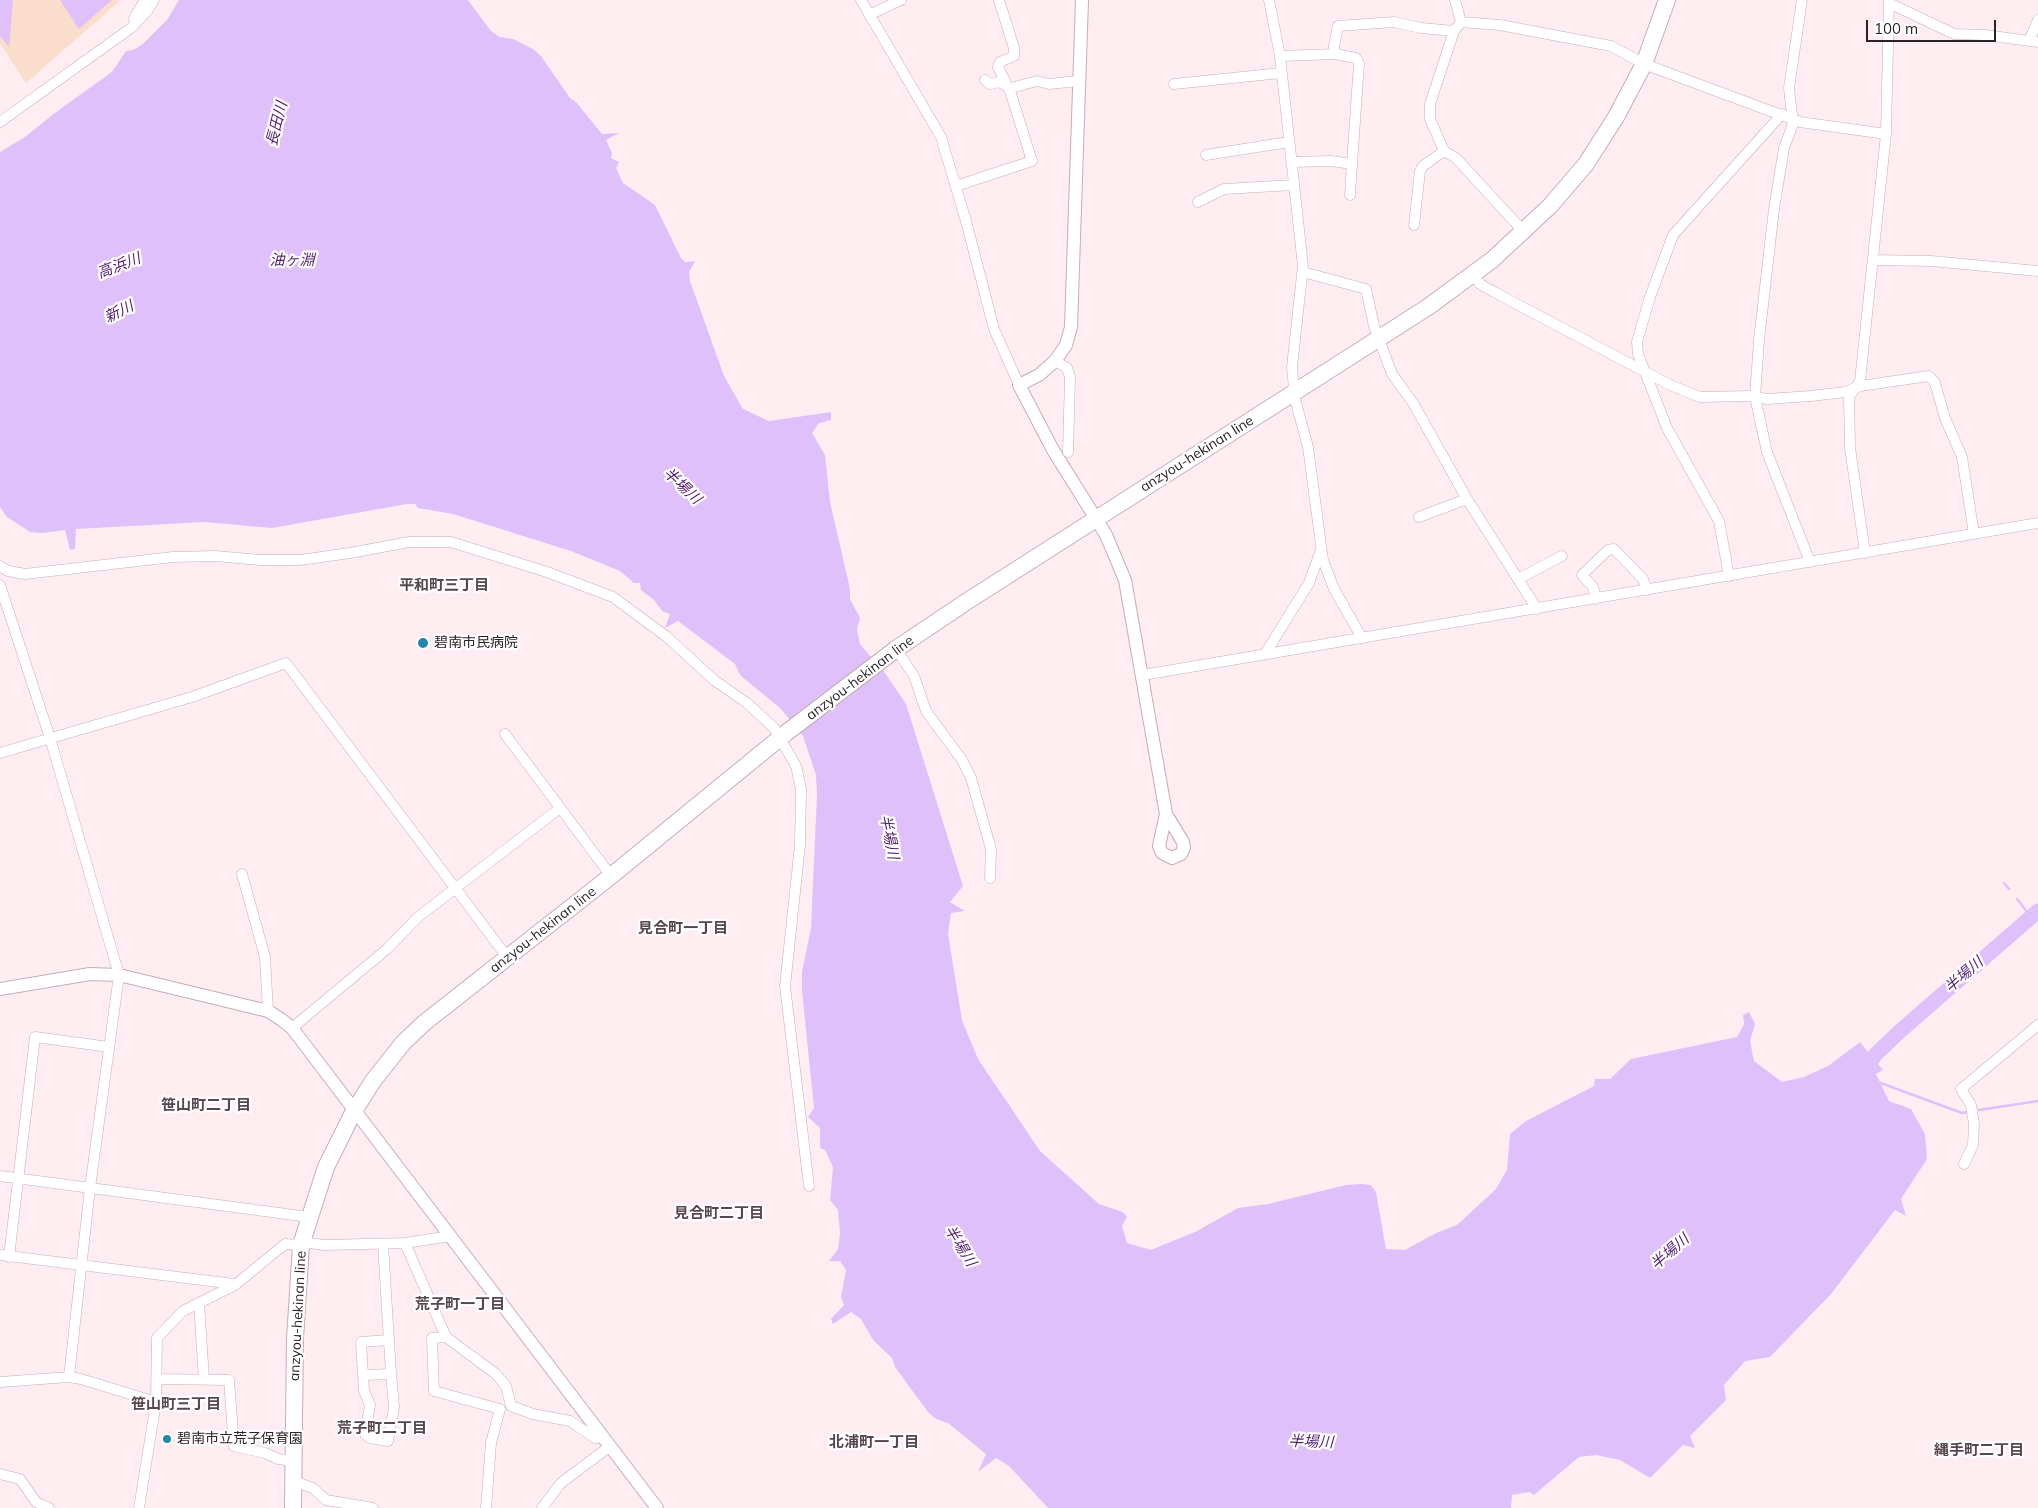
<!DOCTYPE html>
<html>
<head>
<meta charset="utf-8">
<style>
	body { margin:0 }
	#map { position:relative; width:2038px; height:1508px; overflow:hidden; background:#ffedf1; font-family:Mulish,sans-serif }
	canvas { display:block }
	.scale { position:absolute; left:1866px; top:20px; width:130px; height:22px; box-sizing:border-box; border:2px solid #2b2325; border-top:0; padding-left:6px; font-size:15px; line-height:18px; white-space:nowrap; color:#2b2325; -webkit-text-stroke:4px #fff; paint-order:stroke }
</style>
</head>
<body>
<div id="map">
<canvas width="2038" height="1508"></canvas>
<div class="scale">100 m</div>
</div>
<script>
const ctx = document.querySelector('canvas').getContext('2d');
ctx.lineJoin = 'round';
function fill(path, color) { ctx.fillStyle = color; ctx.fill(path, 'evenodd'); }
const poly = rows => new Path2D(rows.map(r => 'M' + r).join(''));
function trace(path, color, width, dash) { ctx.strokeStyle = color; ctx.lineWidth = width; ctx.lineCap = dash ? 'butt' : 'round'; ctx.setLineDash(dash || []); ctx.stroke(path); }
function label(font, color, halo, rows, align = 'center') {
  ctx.font = font + ' Mulish,"Noto Sans JP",sans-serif'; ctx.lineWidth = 4.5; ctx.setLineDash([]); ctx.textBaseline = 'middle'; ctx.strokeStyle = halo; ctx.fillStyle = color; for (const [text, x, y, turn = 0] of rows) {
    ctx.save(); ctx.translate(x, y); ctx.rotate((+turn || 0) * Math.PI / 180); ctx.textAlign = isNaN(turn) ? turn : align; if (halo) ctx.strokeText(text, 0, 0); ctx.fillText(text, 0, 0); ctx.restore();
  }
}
fill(poly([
	[0,0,121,0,26,83,0,43]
]), '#fbddcb');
fill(poly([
	[0,0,13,0,9,47,0,36],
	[60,0,112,0,79,29],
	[179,0,468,0,491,31,500,37,513,39,533,49,541,56,570,98,576,102,602,134,619,133,606,140,612,153,611,158,619,162,616,168,623,183,655,205,681,258,685,262,695,261,689,272,690,281,724,376,743,409,769,421,831,412,831,420,819,423,812,433,825,455,830,502,850,589,850,599,860,618,857,630,860,644,885,673,906,704,963,886,950,902,965,911,951,913,948,934,962,1020,978,1059,1040,1151,1099,1204,1123,1212,1127,1217,1122,1226,1127,1243,1151,1250,1197,1231,1238,1208,1268,1204,1346,1185,1362,1184,1371,1185,1376,1192,1386,1249,1405,1250,1436,1233,1457,1225,1496,1189,1507,1170,1510,1134,1526,1121,1594,1086,1595,1079,1610,1079,1631,1059,1737,1037,1744,1024,1743,1015,1749,1012,1755,1024,1750,1041,1754,1061,1782,1082,1804,1077,1828,1066,1860,1042,1883,1070,1876,1074,1889,1101,1911,1109,1925,1134,1927,1159,1901,1199,1906,1216,1895,1210,1831,1294,1770,1357,1745,1361,1724,1385,1726,1400,1690,1436,1695,1448,1683,1445,1650,1478,1620,1460,1596,1455,1579,1457,1534,1495,1529,1492,1512,1495,1511,1508,1048,1508,1009,1466,996,1458,978,1472,986,1454,948,1423,936,1419,928,1412,895,1367,892,1358,873,1340,861,1319,851,1312,833,1324,831,1319,844,1305,841,1297,846,1270,840,1261,829,1261,838,1249,840,1234,838,1210,830,1200,833,1167,825,1150,820,1148,820,1128,808,1117,814,1108,802,991,802,972,811,928,817,794,816,775,803,736,780,708,740,675,735,664,678,621,665,628,670,614,662,611,654,600,641,590,640,583,634,583,620,571,571,551,453,514,418,508,415,504,407,504,272,528,204,522,76,529,75,549,70,550,65,530,43,533,30,532,7,517,0,507,0,152,25,137,56,112,112,72,126,51,133,50,143,44,167,20]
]), '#e0c0fb');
trace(poly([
	[2004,883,2009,889],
	[2017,899,2031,917],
	[1878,1082,1962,1113,1968,1112],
	[1979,1110,2038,1101]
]), '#e0c0fb', 2.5);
trace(poly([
	[1862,1074,1876,1054,1899,1032,2038,911]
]), '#e0c0fb', 15);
const minor = poly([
	[861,0,941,137,966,221,994,329,1019,385],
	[1269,0,1280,56,1303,266,1292,367,1295,399,1308,447,1323,560,1334,589,1362,638],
	[1455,0,1461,22],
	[1802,0,1789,88,1793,124,1784,148,1774,209,1759,340,1755,397,1767,452,1810,562],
	[1889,3,1954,34,1985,35,2038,42],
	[869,15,901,0],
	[134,18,145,0],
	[1461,22,1500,25,1611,46,1644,64,1800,122,1886,134],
	[1461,22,1454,31,1430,104,1430,119,1444,151,1456,158,1524,232],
	[2029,41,2038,20],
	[1335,54,1334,46,1338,26,1394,22,1421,28,1454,31],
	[1280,56,1335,54,1356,58,1359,63,1352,164,1331,161,1291,162],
	[985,80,990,84,999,82,1011,88,1037,81,1049,84,1078,81],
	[1174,84,1281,73],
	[0,122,131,28,148,10,154,0],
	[1206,155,1289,142],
	[956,186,1032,161,1010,91,998,67,1000,62,1014,56,1014,48,999,0],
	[1350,195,1352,164],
	[1198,202,1224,189,1294,185],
	[1414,225,1420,171,1423,166,1444,151],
	[1873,260,1931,261,2038,271],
	[1303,272,1366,289,1374,326,1392,374,1413,403,1467,499,1537,609],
	[1474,275,1480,284,1494,292,1670,385,1700,397,1749,396,1767,399,1811,396,1845,392,1860,386,1929,376,1935,383,1945,418,1962,457,1974,534],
	[1055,361,1067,368,1070,377,1068,452],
	[1419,517,1467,499],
	[1865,553,1850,448,1849,397,1860,381,1886,134,1889,0],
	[0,566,8,571,25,574,173,557,215,556,260,560,300,560,350,553,409,542,451,542,547,572,613,597,667,637,714,680,747,703,774,728,796,766,801,789,800,845,785,986,809,1186],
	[1729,576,1719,521,1667,428,1638,354,1637,342,1650,297,1673,235,1782,114],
	[1518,579,1562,556],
	[0,585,50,738,119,975,90,1188,69,1377],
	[1596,599,1593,587,1582,575,1608,550,1614,549,1643,579,1647,590],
	[896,649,914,676,926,711,962,760,971,778,991,849,990,878],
	[1265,654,1309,583,1321,550],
	[1143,675,2038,523],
	[505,734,611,876],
	[0,753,192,697,286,663,507,957],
	[242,874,265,957,268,1011],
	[292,1028,387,949,418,917,560,808],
	[1964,1164,1973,1145,1974,1124,1971,1105,1961,1089,2038,1025],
	[0,1176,309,1217],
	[302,1242,324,1245,405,1243,451,1236],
	[405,1243,446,1337,496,1374,506,1386,511,1406,533,1414,570,1421,595,1438,601,1437],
	[0,1255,234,1284],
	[9,1257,35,1037,109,1047],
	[199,1303,204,1379],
	[446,1337,432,1338,434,1391,500,1409,491,1443,486,1508],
	[389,1340,361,1342,364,1391,370,1405,365,1434,370,1438,388,1441,394,1407,391,1374],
	[365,1375,391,1374,383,1244],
	[156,1379,229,1380,234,1446,265,1453,278,1459,294,1461],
	[0,1382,69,1377,81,1379,156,1402],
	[0,1474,20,1479,36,1502,49,1508],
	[293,1481,313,1488,326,1500,373,1508],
	[139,1508,156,1402,157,1338,183,1311,235,1285,285,1244,301,1245],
	[542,1508,561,1483,609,1447]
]);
const tertiary = poly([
	[1082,0,1071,327,1066,345,1055,361,1039,375,1019,385,1053,450,1106,535,1125,580,1166,814,1183,842,1184,848,1181,854,1172,858,1162,853,1159,846,1166,814],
	[0,989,90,974,119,975,268,1011,282,1020,292,1028,657,1508]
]);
const primary = poly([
	[293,1508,295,1339,301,1245,326,1167,354,1111,373,1081,403,1043,424,1023,611,876,786,733,896,649,966,602,1428,307,1492,260,1550,206,1586,164,1616,117,1644,64,1667,0]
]);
trace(minor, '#c4aeb3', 11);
trace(tertiary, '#c4aeb3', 14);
trace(primary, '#c4aeb3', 18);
trace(minor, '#fff', 10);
trace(tertiary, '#fff', 12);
trace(primary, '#fff', 16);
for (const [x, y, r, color] of [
	[423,643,6,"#2087b0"],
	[167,1439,5,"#2087b0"]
]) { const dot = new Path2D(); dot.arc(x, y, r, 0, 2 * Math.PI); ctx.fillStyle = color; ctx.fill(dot); trace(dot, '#fff', 2); }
label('14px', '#2b2325', '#fff', [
	["anzyou-hekinan line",1197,454,-32],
	["anzyou-hekinan line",860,678,-37],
	["anzyou-hekinan line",543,930,-38],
	["anzyou-hekinan line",298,1316,-87]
]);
label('14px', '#2b2325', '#fff', [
	["碧南市民病院",434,643],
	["碧南市立荒子保育園",177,1439]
], 'left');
label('italic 15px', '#521e73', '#fff', [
	["長田川",277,124,-76],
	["油ヶ淵",292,260],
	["高浜川",119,266,-21],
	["新川",119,312,-26],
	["半場川",682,486,43],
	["半場川",889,837,79],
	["半場川",1964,975,-41],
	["半場川",960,1246,58],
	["半場川",1670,1252,-41],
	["半場川",1311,1442,2]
]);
label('bold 15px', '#58464b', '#fff', [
	["平和町三丁目",444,585],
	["見合町一丁目",683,928],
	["笹山町二丁目",206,1105],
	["見合町二丁目",719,1213],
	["荒子町一丁目",460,1304],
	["笹山町三丁目",176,1404],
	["荒子町二丁目",382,1428],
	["北浦町一丁目",874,1442],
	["縄手町二丁目",1979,1450]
]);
</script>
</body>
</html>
